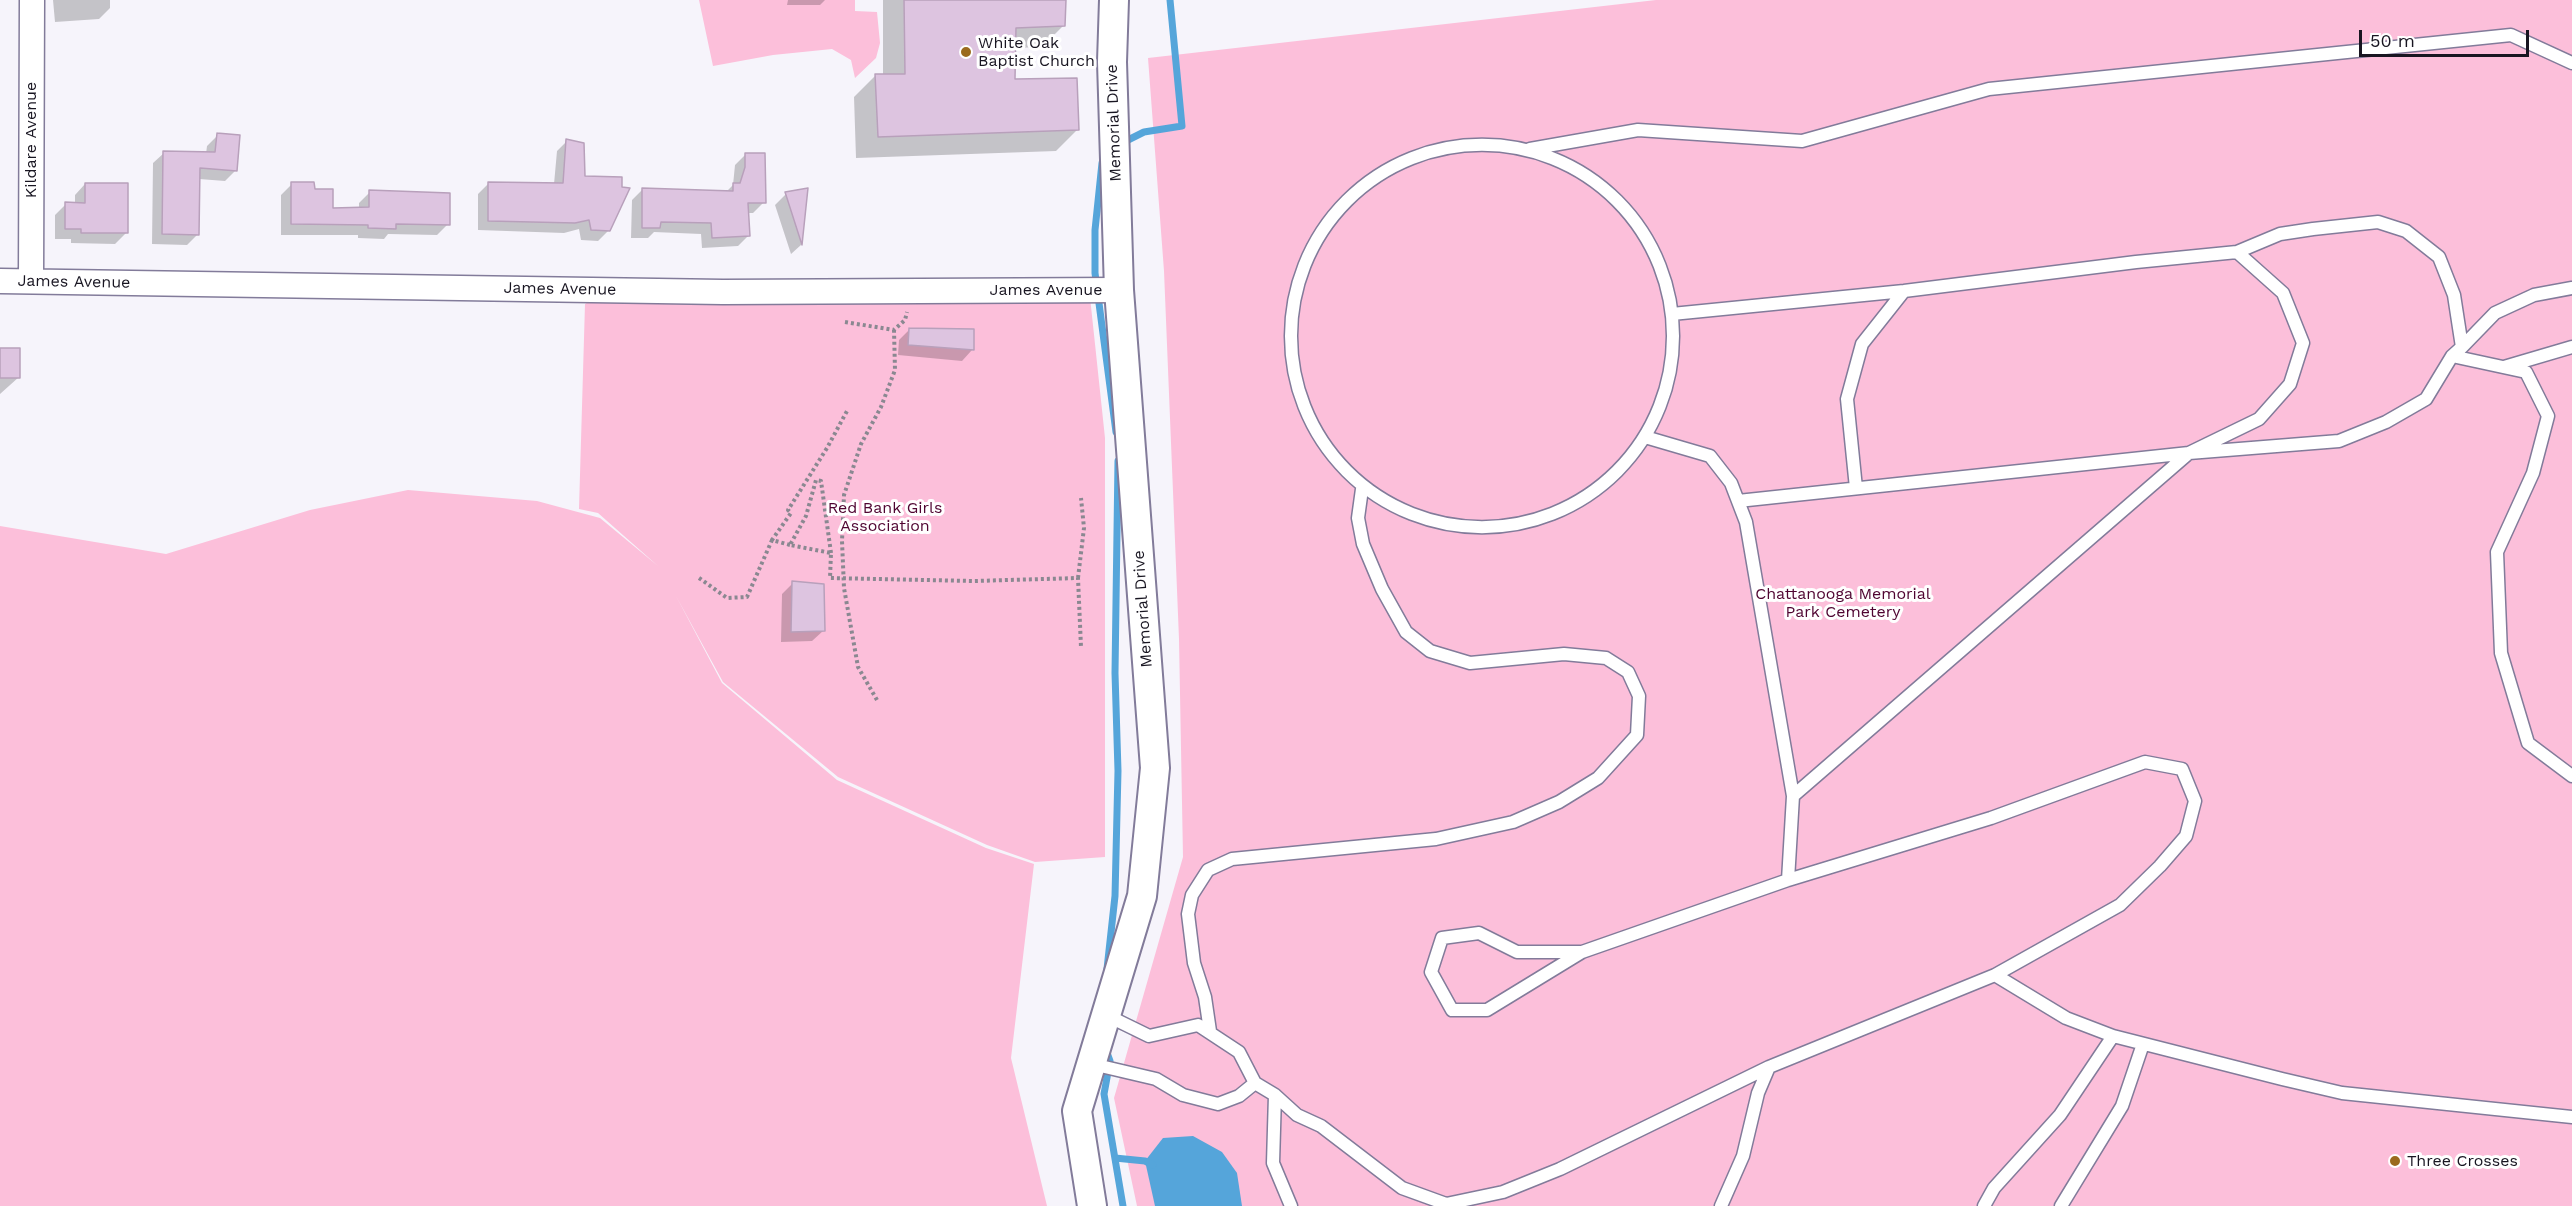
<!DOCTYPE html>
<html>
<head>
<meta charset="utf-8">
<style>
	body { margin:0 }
	#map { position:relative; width:2572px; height:1206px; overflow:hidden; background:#f6f4fb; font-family:"Work Sans",sans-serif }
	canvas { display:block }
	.scale { position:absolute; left:2359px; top:30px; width:170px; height:27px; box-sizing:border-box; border:3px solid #181521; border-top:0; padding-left:8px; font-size:18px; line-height:21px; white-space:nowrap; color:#181521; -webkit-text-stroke:4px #fff; paint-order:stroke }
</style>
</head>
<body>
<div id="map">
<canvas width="2572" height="1206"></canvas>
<div class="scale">50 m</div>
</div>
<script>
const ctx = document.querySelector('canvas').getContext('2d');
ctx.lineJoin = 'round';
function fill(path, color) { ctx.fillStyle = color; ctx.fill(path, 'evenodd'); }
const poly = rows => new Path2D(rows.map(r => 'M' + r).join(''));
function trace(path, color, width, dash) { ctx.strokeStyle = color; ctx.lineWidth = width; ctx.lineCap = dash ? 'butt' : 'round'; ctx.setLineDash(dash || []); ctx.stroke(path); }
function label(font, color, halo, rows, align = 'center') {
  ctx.font = font + ' "Work Sans",sans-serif'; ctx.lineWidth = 6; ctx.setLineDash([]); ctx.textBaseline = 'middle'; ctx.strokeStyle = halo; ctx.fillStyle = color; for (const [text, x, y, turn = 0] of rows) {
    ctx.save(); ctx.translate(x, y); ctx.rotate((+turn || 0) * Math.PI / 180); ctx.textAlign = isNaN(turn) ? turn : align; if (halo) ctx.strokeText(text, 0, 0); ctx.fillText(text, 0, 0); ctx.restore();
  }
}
fill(poly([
	[699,0,855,0,855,11,877,12,880,43,876,58,855,78,851,60,832,49,773,55,713,66],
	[1656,0,2572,0,2572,1206,1137,1206,1114,1098,1183,857,1179,639,1164,271,1148,58],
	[597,296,1090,297,1105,438,1105,857,1035,862,987,845,838,777,723,682,676,596,722,683,837,780,986,848,1034,864,1011,1058,1047,1206,0,1206,0,526,166,554,310,510,408,490,537,501,600,518,658,566,598,513,579,509,585,304]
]), '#fcbfda');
fill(poly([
	[1193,1136,1222,1152,1237,1173,1242,1206,1155,1206,1145,1161,1163,1138]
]), '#55a5da');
fill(poly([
	[53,0,110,0,110,8,99,19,55,22],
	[788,0,825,0,820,5,787,5],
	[883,0,1064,0,1064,25,1042,47,1014,48,1013,80,1078,129,1056,151,856,158,854,97,876,75,883,75],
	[218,135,236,170,225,181,199,179,198,234,187,245,152,244,153,163,164,153,206,154,207,146],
	[567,141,609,230,598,241,581,240,579,229,564,233,478,230,478,194,488,184,554,184,557,151],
	[746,154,764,202,753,213,747,213,749,235,738,246,702,248,701,234,654,232,648,238,631,238,632,200,643,189,726,192,733,185,735,165],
	[85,184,126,233,115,244,71,243,71,239,55,239,55,215,66,204,75,204,75,195],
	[292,184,313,191,331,210,359,209,359,203,370,192,448,224,437,235,388,234,384,239,358,238,358,235,281,235,281,195],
	[807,190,801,245,791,254,775,205,786,194],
	[910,329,972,350,962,361,898,355,899,340],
	[0,349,19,377,0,394],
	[793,583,823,631,812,641,781,642,782,594]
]), '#0003');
trace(poly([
	[1122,143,1144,132,1182,126,1170,0],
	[1102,163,1095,230,1095,273,1116,432],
	[1107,969,1115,896,1118,771,1115,673,1118,461],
	[1106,1050,1110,1061,1104,1094,1123,1206],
	[1115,1158,1145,1161,1153,1165]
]), '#55a5da', 7);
const building = poly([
	[904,0,1066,0,1065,26,1016,28,1015,79,1077,78,1079,130,878,137,875,74,905,74,904,0],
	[217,133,240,135,237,171,200,168,199,235,162,234,163,151,215,152,217,133],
	[566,139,584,143,585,176,622,177,622,187,630,188,610,231,591,230,589,220,575,223,488,221,488,182,563,183,566,139],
	[745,153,765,153,766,203,748,203,750,236,712,238,711,223,661,222,660,228,642,228,642,188,733,191,733,183,740,183,745,167,745,153],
	[291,182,314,182,315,189,333,189,333,208,369,207,369,190,450,193,450,225,396,224,396,229,368,228,368,225,291,224,291,182],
	[85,183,128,183,128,233,81,233,81,229,65,229,65,202,85,203,85,183],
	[808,188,802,245,785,192,808,188],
	[909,328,974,329,974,350,908,345,909,328],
	[0,348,20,348,20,378,0,378,0,348],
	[792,581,824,584,825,631,791,632,792,581]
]);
fill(building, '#ddc4e0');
trace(building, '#b8a0bb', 1.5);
const service = poly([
	'1291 336a191 191 0 1 1 382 0a191 191 0 1 1-382 0Z',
	[1530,149,1638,130,1802,141,1989,89,2511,35,2572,63],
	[1672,314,1904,291,2136,262,2237,252,2283,293,2303,343,2290,384,2259,419,2189,453,1793,796],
	[2462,347,2495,313,2534,295,2572,288],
	[2452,356,2526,372,2548,416,2533,473,2497,552,2501,653,2528,743,2572,776],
	[2504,367,2572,347],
	[1645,437,1710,456,1731,483,1746,522,1793,796,1788,880],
	[1856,488,1847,399,1862,344,1904,291],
	[1738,501,2189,453,2339,441,2386,422,2426,399,2452,356,2462,347,2454,295,2439,257,2406,231,2378,222,2313,229,2280,234,2237,252],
	[1582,952,1517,952,1479,933,1442,938,1431,972,1452,1010,1487,1010,1582,952,1788,880,1991,818,2145,762,2182,769,2195,801,2186,836,2160,866,2120,905,1995,975],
	[1210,1031,1205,997,1194,963,1188,914,1192,895,1208,870,1232,859,1436,839,1513,822,1559,802,1598,778,1637,735,1639,696,1628,672,1606,658,1564,654,1470,663,1430,651,1406,632,1382,589,1363,544,1358,518,1362,489],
	[1092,1064,1156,1079,1183,1095,1218,1104,1239,1096,1255,1083,1239,1052,1198,1025,1149,1036,1106,1015],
	[1255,1083,1275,1095,1297,1115,1321,1126,1402,1188,1446,1204,1503,1192,1560,1169,1769,1067,1995,975,2066,1018,2113,1036,2282,1079,2342,1093,2572,1117],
	[1275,1095,1273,1163,1291,1206],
	[1721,1206,1743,1156,1758,1093,1769,1067],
	[1984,1206,1994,1188,2060,1115,2113,1036],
	[2061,1206,2122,1106,2143,1044]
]);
const minor = poly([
	[0,281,723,292,1119,290],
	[31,281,32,0]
]);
const tertiary = poly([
	[1092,1206,1077,1111,1142,896,1155,768,1119,290,1112,62,1114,0]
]);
trace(service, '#827b9a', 15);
trace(minor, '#827b9a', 27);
trace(tertiary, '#827b9a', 32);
trace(poly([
	[845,322,894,330,905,320,907,312],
	[790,545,772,540,791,513,788,510,827,448,847,411],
	[831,553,821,481,816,480,806,516,790,545,831,553,830,578,974,581,1078,578,1081,647],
	[699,578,727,598,747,597,772,540],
	[1078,578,1084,528,1081,498],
	[877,700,858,667,844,588,842,541,844,495,861,444,881,407,895,370,894,330]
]), '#8a8891', 4, [3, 3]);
trace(service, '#fff', 12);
trace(minor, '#fff', 24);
trace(tertiary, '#fff', 28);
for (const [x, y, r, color] of [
	[966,52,6,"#9b6a1d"],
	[2395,1161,6,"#9b6a1d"]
]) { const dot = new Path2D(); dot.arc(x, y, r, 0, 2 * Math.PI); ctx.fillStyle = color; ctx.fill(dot); trace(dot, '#fff', 2); }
label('16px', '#181521', '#fff', [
	["White Oak",978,43],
	["Baptist Church",978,61],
	["Three Crosses",2407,1161]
], 'left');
label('16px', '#181521', '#fff', [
	["Memorial Drive",1114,123,-92],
	["Kildare Avenue",31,140,-90],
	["James Avenue",74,282,1],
	["James Avenue",560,289,1],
	["James Avenue",1046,290],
	["Memorial Drive",1143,609,-94]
]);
label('16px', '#4f0431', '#fff', [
	["Red Bank Girls",885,508],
	["Association",885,526],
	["Chattanooga Memorial",1843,594],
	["Park Cemetery",1843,612]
]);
</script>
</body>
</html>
